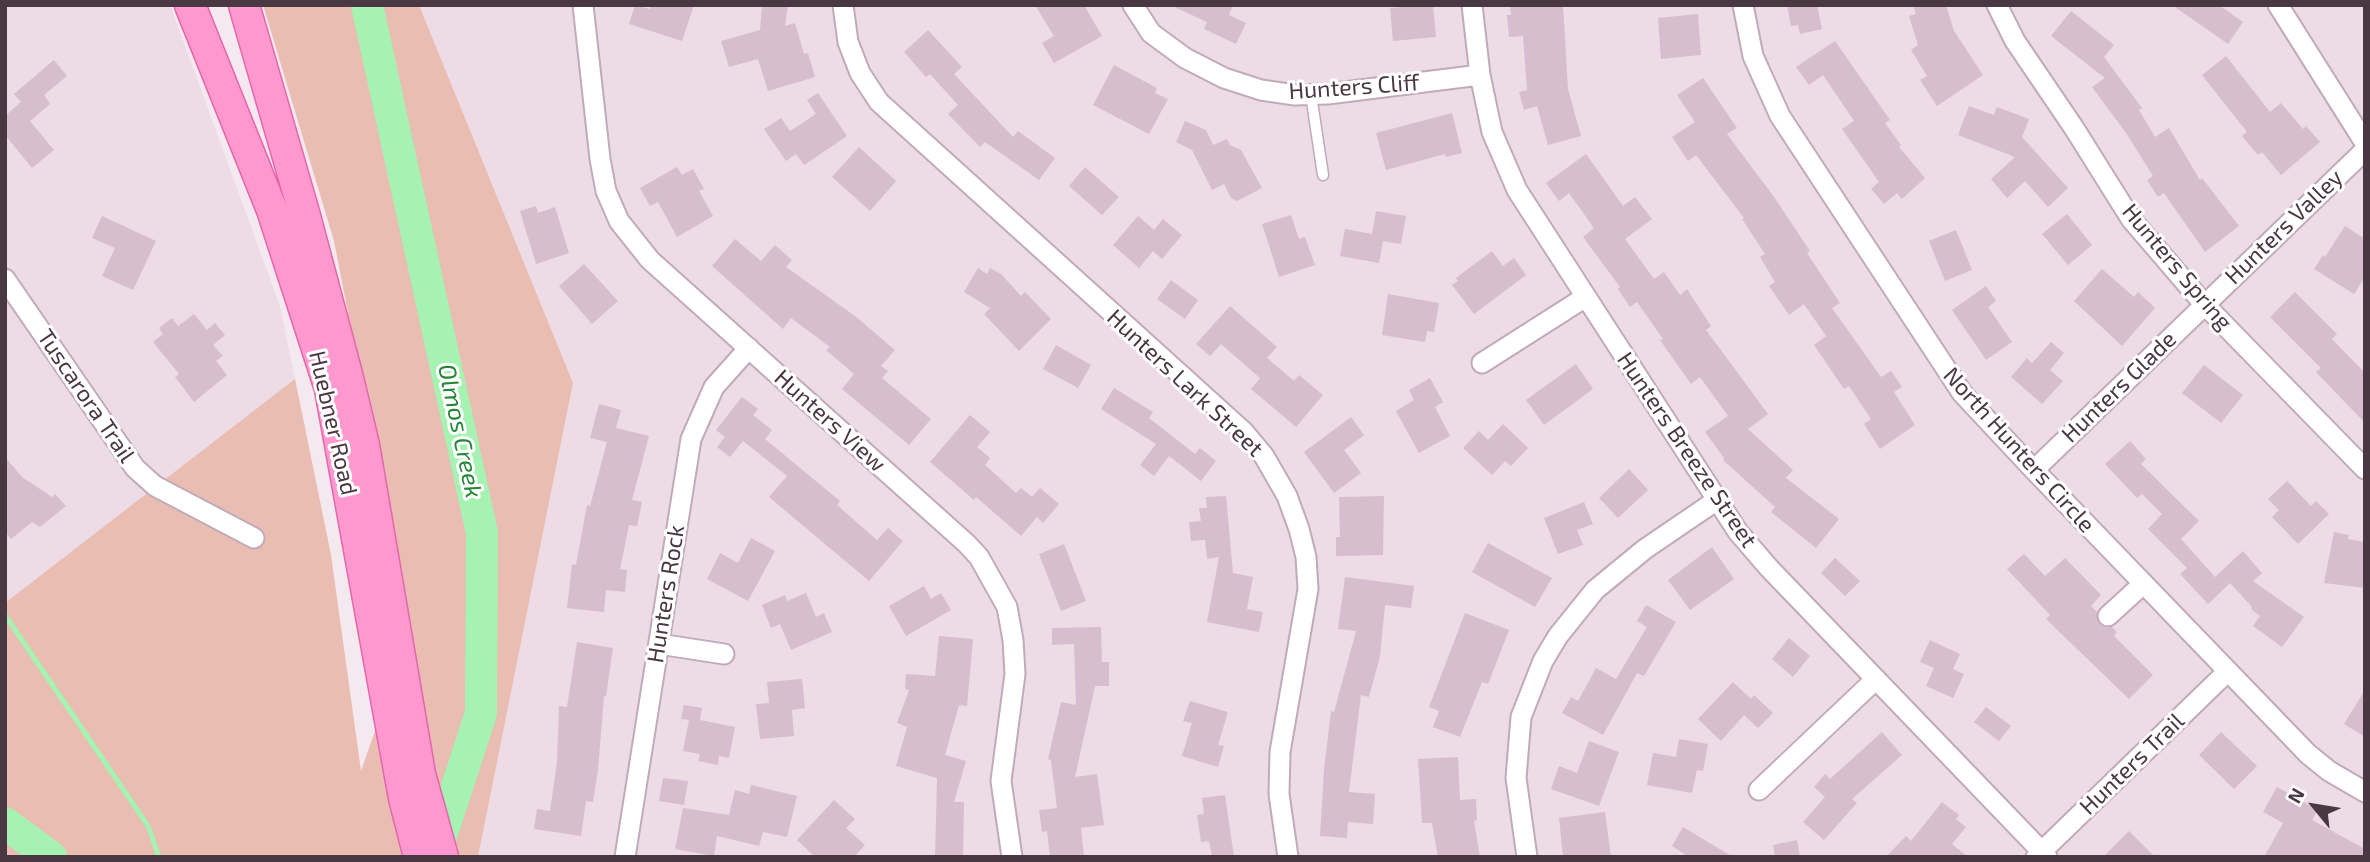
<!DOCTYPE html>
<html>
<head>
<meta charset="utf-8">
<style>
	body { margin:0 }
	#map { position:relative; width:2370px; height:862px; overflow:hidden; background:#f5e9f0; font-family:"Exo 2",sans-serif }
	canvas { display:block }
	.frame { position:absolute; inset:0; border:7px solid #493742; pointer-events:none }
	.north { position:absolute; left:2279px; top:771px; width:70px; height:70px; -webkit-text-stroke:5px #fff; paint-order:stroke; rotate:300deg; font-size:19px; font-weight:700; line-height:28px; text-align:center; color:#493742 }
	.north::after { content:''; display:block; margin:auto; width:24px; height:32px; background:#493742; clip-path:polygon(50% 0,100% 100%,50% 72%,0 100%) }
</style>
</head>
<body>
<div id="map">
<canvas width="2370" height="862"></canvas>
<div class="frame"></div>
<div class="north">N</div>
</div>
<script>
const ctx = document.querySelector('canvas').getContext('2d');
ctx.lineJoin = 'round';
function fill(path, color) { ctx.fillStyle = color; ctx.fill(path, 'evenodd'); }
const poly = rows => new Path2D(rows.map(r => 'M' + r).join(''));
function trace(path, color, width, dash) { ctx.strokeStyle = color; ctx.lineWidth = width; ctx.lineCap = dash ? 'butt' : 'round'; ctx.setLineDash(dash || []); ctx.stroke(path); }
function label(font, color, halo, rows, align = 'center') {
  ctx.font = font + ' "Exo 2",sans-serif'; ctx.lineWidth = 6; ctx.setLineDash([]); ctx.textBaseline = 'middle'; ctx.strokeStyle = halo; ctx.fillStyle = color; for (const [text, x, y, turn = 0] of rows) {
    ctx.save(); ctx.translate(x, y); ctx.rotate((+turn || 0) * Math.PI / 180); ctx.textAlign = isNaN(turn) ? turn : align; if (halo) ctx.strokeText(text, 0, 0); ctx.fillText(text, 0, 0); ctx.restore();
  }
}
fill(poly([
	[5,5,170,5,280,306,331,555,5,730],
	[419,5,2365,5,2365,857,478,857,573,383]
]), '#eddbe5');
fill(poly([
	[263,5,419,5,573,383,478,857,5,857,5,603,295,379,331,555,361,771,410,631,334,241]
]), '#e9bdb1');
trace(poly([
	[5,615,148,826,159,857]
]), '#a5f2b2', 5);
trace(poly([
	[367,5,482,533,481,713,435,855],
	[5,823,51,857]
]), '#a5f2b2', 32);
fill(poly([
	[635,5,650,9,651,5,694,5,682,41,629,24],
	[762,5,788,5,785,26,795,23,804,54,808,53,815,77,768,91,758,59,729,67,721,41,760,30],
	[1035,5,1084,5,1102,36,1054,63,1042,43,1054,36],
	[1170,5,1233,5,1229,15,1246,23,1236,44,1204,29,1207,22],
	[1424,5,1433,5,1436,37,1393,41,1390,8],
	[1510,5,1563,5,1568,89,1581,136,1548,145,1537,106,1524,110,1519,92,1527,90,1523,36,1509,37,1507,15,1511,15],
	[1787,5,1817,5,1822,29,1800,34,1798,25,1791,26],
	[1913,5,1946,5,1954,31,1983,75,1937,106,1920,80,1927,76,1911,50,1918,45,1909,16,1916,14],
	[2172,5,2219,5,2243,22,2228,44],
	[2071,11,2114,45,2104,57,2142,108,2139,110,2155,137,2169,128,2200,180,2202,178,2239,226,2205,252,2164,193,2158,197,2147,180,2153,176,2126,133,2092,87,2105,78,2051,36],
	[1698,14,1701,55,1661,59,1658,18],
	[928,30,962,67,954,74,1013,137,1018,131,1055,158,1039,180,985,142,980,147,948,114,958,105,930,74,926,77,904,52],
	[1835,41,1890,120,1885,123,1901,145,1899,147,1925,178,1902,199,1897,193,1884,204,1871,189,1879,182,1842,129,1854,121,1823,75,1809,85,1796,67],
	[2226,56,2270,112,2281,103,2303,129,2306,126,2320,142,2281,175,2262,152,2258,155,2242,136,2247,132,2202,75],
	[54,60,67,76,44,95,50,104,30,121,54,150,32,168,5,135,5,116,21,102,14,94],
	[1114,65,1157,88,1155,93,1168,99,1149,134,1093,105],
	[1703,78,1737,128,1727,134,1774,197,1810,251,1807,253,1840,303,1832,308,1881,377,1891,371,1902,387,1894,392,1915,425,1880,449,1864,424,1871,419,1849,386,1844,389,1814,345,1826,336,1804,304,1789,315,1769,286,1775,282,1760,257,1765,254,1742,219,1744,218,1696,155,1688,161,1672,137,1695,122,1677,95],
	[818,93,847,136,804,165,796,154,786,161,764,129,781,118,790,131,816,114,807,100],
	[1969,106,1994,115,1997,107,2029,119,2022,137,2068,188,2048,207,2025,181,2007,198,1991,179,2015,157,1958,135],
	[1452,113,1462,153,1446,157,1445,154,1386,170,1376,133],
	[1185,121,1206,130,1213,145,1227,139,1230,145,1241,150,1262,188,1237,201,1231,198,1224,184,1212,190,1192,150,1176,142],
	[859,147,896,181,870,211,832,177],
	[1586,154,1623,206,1635,197,1652,219,1625,239,1654,279,1664,272,1680,295,1687,289,1711,326,1706,330,1768,414,1748,429,1793,470,1786,478,1839,519,1816,548,1771,512,1775,507,1723,460,1724,458,1705,432,1728,416,1700,377,1691,384,1660,340,1663,339,1637,302,1630,307,1618,289,1620,287,1583,237,1594,228,1569,193,1559,201,1546,183],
	[677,167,682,175,693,169,704,189,699,191,713,216,677,237,658,202,650,206,640,188],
	[1085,167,1119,197,1102,215,1069,186],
	[536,206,538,213,555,207,569,253,536,264,520,211],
	[1376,211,1406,216,1401,244,1383,241,1379,263,1340,256,1345,229,1372,234],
	[2067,214,2092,245,2068,265,2042,234],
	[1291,215,1299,239,1305,237,1315,265,1279,277,1262,224],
	[102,216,156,241,133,290,102,276,115,248,92,238],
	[1138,216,1154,230,1163,219,1182,235,1162,259,1153,251,1139,268,1113,245],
	[2345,226,2365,239,2365,277,2354,294,2314,269,2323,255,2325,257],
	[1956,230,1972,270,1945,281,1929,241],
	[735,239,761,261,775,245,792,260,786,267,855,316,895,350,881,366,888,371,882,378,931,419,909,445,842,389,854,374,826,350,830,347,791,318,783,329,712,266],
	[1492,251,1503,266,1514,258,1526,275,1474,314,1452,285,1458,281,1456,278],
	[584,264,618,301,592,324,559,286],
	[978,268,987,274,990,268,1001,274,1021,296,1025,292,1051,319,1019,351,984,314,990,308,964,292],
	[2102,269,2134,297,2138,292,2155,308,2122,346,2074,301],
	[1171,280,1198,300,1185,319,1157,299],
	[1986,286,1996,301,1988,307,2012,342,1986,360,1952,310],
	[2295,292,2337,334,2332,339,2365,373,2365,423,2316,372,2321,368,2270,317],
	[1388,294,1439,303,1434,332,1427,331,1425,342,1382,335],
	[1230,306,1277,347,1267,358,1294,381,1299,375,1323,395,1296,427,1251,389,1260,378,1221,344,1210,356,1196,344],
	[194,314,207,330,215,323,225,335,213,345,223,356,216,361,227,375,194,402,175,377,179,374,153,342,163,334,159,328,172,318,178,326],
	[2051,342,2064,353,2050,370,2063,381,2042,404,2011,377,2027,358,2032,363],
	[1056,345,1091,365,1078,388,1043,369],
	[1576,364,1593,389,1544,425,1526,400],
	[2204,365,2243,395,2221,423,2182,393],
	[1430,378,1443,402,1435,407,1450,436,1419,453,1396,411,1414,400,1409,390],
	[1114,388,1153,412,1149,418,1195,454,1200,448,1216,461,1201,481,1169,456,1154,476,1140,465,1156,444,1101,409],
	[742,397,758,409,753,415,772,430,765,439,840,501,837,505,877,540,888,528,903,541,869,581,769,497,787,476,743,441,730,457,717,447,725,437,716,430],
	[599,404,621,410,616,428,649,436,632,500,642,502,637,526,629,525,620,569,627,570,625,592,606,590,604,612,567,608,572,564,576,565,587,505,590,506,607,442,590,438],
	[970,415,990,432,977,447,990,458,985,465,1016,493,1021,488,1032,497,1040,488,1059,504,1043,523,1037,517,1021,536,976,497,974,500,930,462],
	[1351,417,1364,435,1344,450,1361,473,1334,493,1304,452],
	[1503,424,1528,448,1511,466,1505,461,1492,475,1463,448,1479,431,1488,440],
	[2130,441,2146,459,2141,464,2199,521,2181,539,2215,577,2243,551,2262,573,2253,581,2304,617,2282,647,2253,626,2260,616,2251,609,2252,607,2230,583,2208,604,2180,574,2187,568,2148,529,2162,514,2142,494,2137,498,2105,464],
	[5,457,22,477,52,497,55,494,66,506,40,527,32,522,11,539,5,532],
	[1629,469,1648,490,1618,518,1599,498],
	[2287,481,2311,506,2316,501,2329,514,2298,544,2272,517,2279,510,2268,499],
	[1226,496,1233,573,1253,577,1247,609,1263,612,1259,632,1207,622,1219,557,1207,559,1205,540,1191,541,1189,522,1201,521,1199,508,1207,508,1206,497],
	[1384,496,1383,555,1336,556,1336,537,1340,537,1339,497],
	[1584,502,1593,524,1577,530,1583,545,1558,554,1544,518],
	[2334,532,2349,535,2348,539,2365,542,2365,588,2324,583],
	[751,538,775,551,748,601,707,579,720,553,738,563],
	[1488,543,1552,578,1535,607,1472,572],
	[1064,544,1086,601,1061,611,1039,554],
	[1712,547,1734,579,1690,610,1668,580],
	[2024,554,2045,576,2065,558,2101,595,2091,606,2097,612,2099,624,2105,628,2112,627,2117,632,2114,636,2153,675,2129,699,2046,619,2050,615,2007,569],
	[1835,558,1860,581,1845,596,1821,573],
	[1345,577,1414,586,1411,608,1385,605,1380,656,1369,697,1361,695,1349,792,1375,794,1373,824,1348,822,1347,838,1320,836,1324,770,1331,711,1334,712,1356,631,1338,629],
	[924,586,931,599,941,593,951,610,906,636,889,606],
	[806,593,816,617,824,613,832,632,791,650,780,624,771,628,762,605,785,595,787,601],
	[1646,605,1676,622,1644,676,1637,673,1603,735,1562,713,1571,697,1578,701,1596,668,1616,679,1647,627,1637,621],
	[1465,613,1509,630,1488,684,1482,682,1460,737,1433,727,1439,711,1429,707],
	[1101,627,1102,662,1109,662,1109,686,1095,686,1075,777,1097,774,1104,825,1081,828,1084,857,1050,857,1047,831,1042,832,1039,810,1057,808,1051,760,1048,759,1061,702,1076,705,1074,644,1052,645,1052,628],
	[939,636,973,639,967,706,959,705,945,755,966,761,954,802,964,802,963,857,935,857,937,778,896,766,907,727,897,723,909,690,905,689,906,674,935,676],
	[1789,638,1810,656,1793,677,1772,659],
	[1930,640,1960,654,1953,669,1964,674,1953,698,1926,686,1934,668,1920,662],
	[577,642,613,648,606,696,604,696,598,770,593,802,586,801,581,836,534,829,537,809,550,811,557,762,559,706,567,707],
	[802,679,805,708,792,710,794,736,760,739,756,704,769,703,767,682],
	[1733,682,1751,699,1754,695,1773,713,1758,728,1744,715,1721,741,1698,719],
	[2365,690,2365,737,2344,724],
	[1190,701,1228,712,1218,745,1224,746,1218,767,1182,756,1192,723,1183,721],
	[684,705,702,708,700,720,735,727,729,758,719,756,718,765,698,761,700,754,683,751,689,720,681,719],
	[1986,707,2011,726,1999,741,1974,722],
	[1882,732,1902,755,1852,799,1857,803,1824,840,1803,822,1825,797,1814,787,1825,774,1830,779],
	[2221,732,2257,766,2234,789,2199,755],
	[1679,739,1708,744,1703,771,1697,770,1692,793,1647,785,1653,753,1676,757],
	[1589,741,1619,752,1599,806,1551,789,1559,766,1577,773],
	[1458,757,1460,800,1476,799,1477,820,1474,821,1480,857,1438,857,1432,823,1422,823,1418,759],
	[663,778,688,781,684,805,659,801],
	[751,785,797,796,787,837,763,832,759,846,717,836,714,856,675,849,683,808,729,815,735,790,749,794],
	[2277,787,2318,810,2312,820,2365,849,2365,857,2264,857,2283,823,2263,812],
	[1225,795,1234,857,1212,857,1209,841,1201,842,1197,815,1204,814,1202,798],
	[834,800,855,819,846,828,865,845,854,857,815,857,797,840],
	[1942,802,1959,815,1956,819,1966,827,1952,844,1968,857,1886,857,1906,836,1911,841],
	[1605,812,1611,857,1563,857,1559,818],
	[1683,827,1733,857,1689,857,1672,846],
	[2129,831,2155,857,2103,857],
	[1797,840,1800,857,1775,857,1773,845]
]), '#d7bece');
const service = poly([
	[1311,95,1323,175]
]);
const minor = poly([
	[583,5,600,159,606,191,619,221,650,260,967,544,979,557,1007,607,1013,640,1015,674,1001,781,1012,857],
	[843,5,848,42,860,73,879,102,1244,432,1264,456,1287,496,1299,529,1306,557,1308,589,1280,752,1279,794,1288,857],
	[1133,5,1151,33,1185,58,1224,78,1261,90,1295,95,1328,94,1480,75],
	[1472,5,1480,75,1492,132,1517,190,1738,532,1769,568,2047,857],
	[1743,5,1753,56,1780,116,1962,393,2034,470,2308,754,2329,771,2365,792],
	[1997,5,2015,41,2074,128,2131,219,2204,304,2365,469],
	[2278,5,2365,143],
	[5,279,135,468,155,486,254,538],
	[1482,363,1584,298],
	[2034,470,2365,150],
	[2108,616,2143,584],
	[659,644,724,654],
	[1759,790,1876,679],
	[625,857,691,439,714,387,749,348],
	[1527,857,1516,778,1521,717,1543,661,1558,636,1595,590,1645,549,1717,500],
	[2036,857,2227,672]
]);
const primary = poly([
	[190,5,272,210,330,389,404,798,419,857],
	[244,5,305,216,348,378,364,445,420,774,443,857]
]);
trace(service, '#c1abb8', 13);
trace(minor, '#c1abb8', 23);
trace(primary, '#e666ac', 33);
trace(service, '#fff', 10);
trace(minor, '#fff', 19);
trace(primary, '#ff98ce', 30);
label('23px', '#493742', '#fff', [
	["Hunters Cliff",1354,87,-4],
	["Hunters Valley",2284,227,-44],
	["Hunters Spring",2177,267,50],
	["Hunters Lark Street",1185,383,43],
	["Hunters Glade",2119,387,-44],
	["Tuscarora Trail",86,396,56],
	["Hunters View",830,421,42],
	["Huebner Road",333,423,77],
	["Hunters Breeze Street",1687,450,56],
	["North Hunters Circle",2019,450,48],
	["Hunters Rock",666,594,-81],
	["Hunters Trail",2132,764,-44]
]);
label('italic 24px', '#258636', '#fff', [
	["Olmos Creek",460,431,78]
]);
</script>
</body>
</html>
